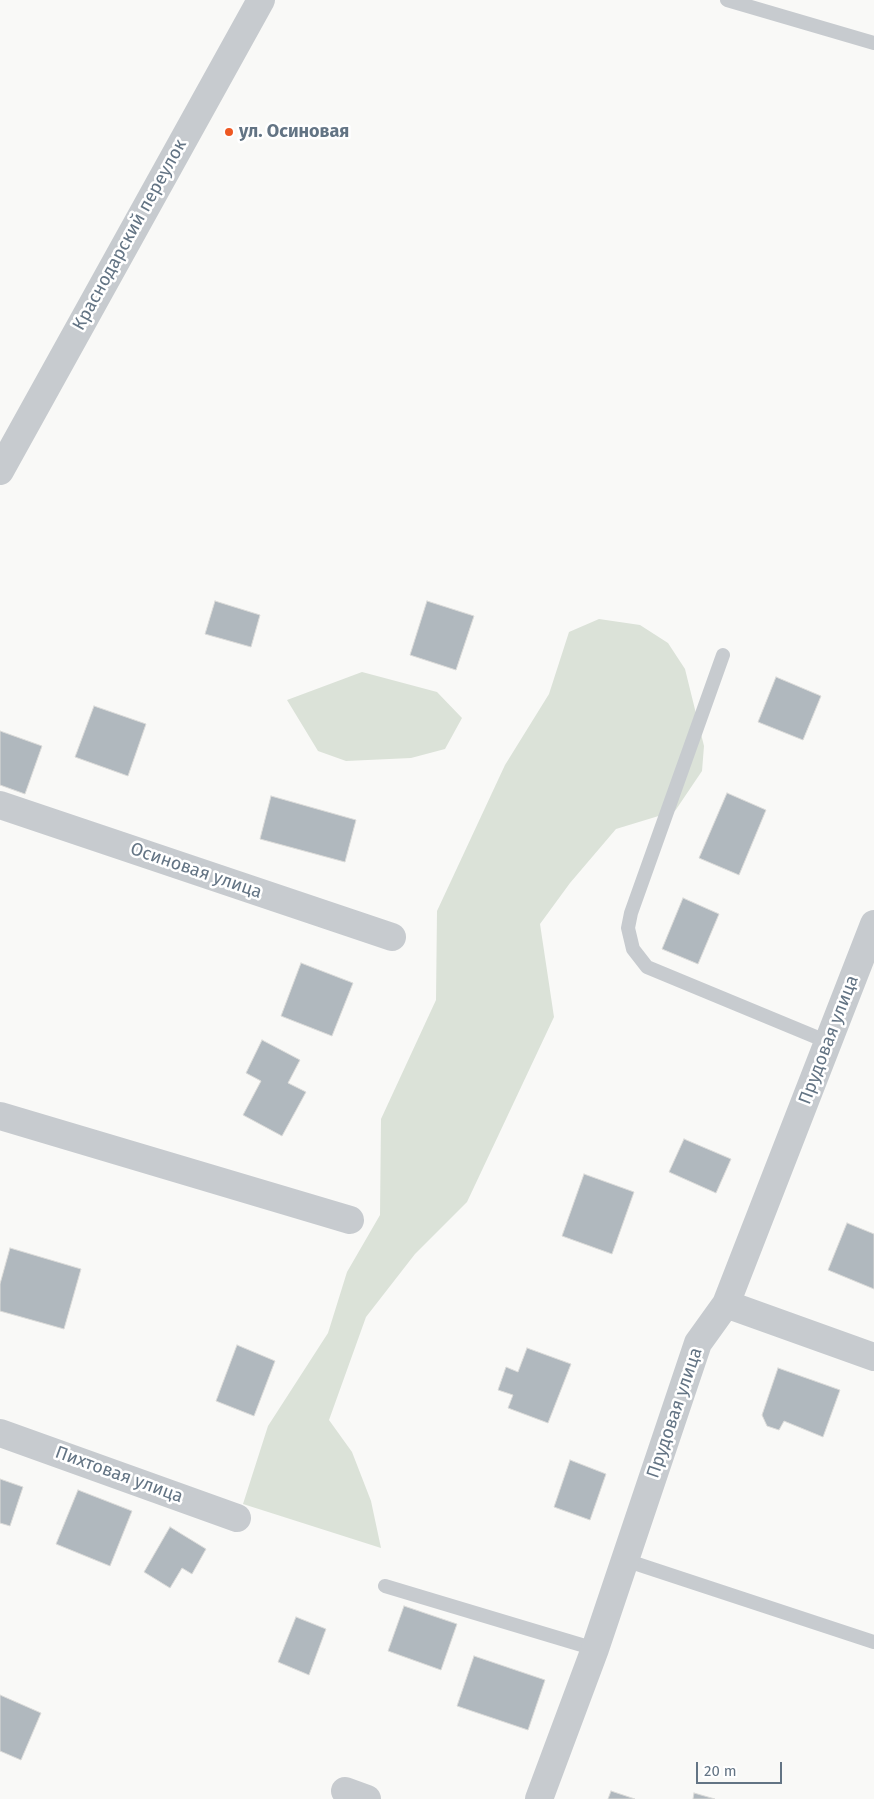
<!DOCTYPE html>
<html>
<head>
<meta charset="utf-8">
<style>
	body { margin:0 }
	#map { position:relative; width:874px; height:1799px; overflow:hidden; background:#f9f9f7; font-family:"Fira Sans",sans-serif }
	canvas { display:block }
	.scale { position:absolute; left:696px; top:1762px; width:86px; height:22px; box-sizing:border-box; border:2px solid #637484; border-top:0; padding-left:6px; font-size:15px; line-height:18px; white-space:nowrap; color:#637484; -webkit-text-stroke:4px #fff; paint-order:stroke }
</style>
</head>
<body>
<div id="map">
<canvas width="874" height="1799"></canvas>
<div class="scale">20 m</div>
</div>
<script>
const ctx = document.querySelector('canvas').getContext('2d');
ctx.lineJoin = 'round';
function fill(path, color) { ctx.fillStyle = color; ctx.fill(path, 'evenodd'); }
const poly = rows => new Path2D(rows.map(r => 'M' + r).join(''));
function trace(path, color, width, dash) { ctx.strokeStyle = color; ctx.lineWidth = width; ctx.lineCap = dash ? 'butt' : 'round'; ctx.setLineDash(dash || []); ctx.stroke(path); }
function label(font, color, halo, rows, align = 'center') {
  ctx.font = font + ' "Fira Sans",sans-serif'; ctx.lineWidth = 5; ctx.setLineDash([]); ctx.textBaseline = 'middle'; ctx.strokeStyle = halo; ctx.fillStyle = color; for (const [text, x, y, turn = 0] of rows) {
    ctx.save(); ctx.translate(x, y); ctx.rotate((+turn || 0) * Math.PI / 180); ctx.textAlign = isNaN(turn) ? turn : align; if (halo) ctx.strokeText(text, 0, 0); ctx.fillText(text, 0, 0); ctx.restore();
  }
}
fill(poly([
	[599,619,640,625,668,643,685,669,704,746,702,771,675,811,616,829,570,883,540,924,554,1017,467,1202,415,1254,366,1317,329,1420,352,1452,371,1501,381,1548,243,1504,268,1426,328,1333,347,1272,380,1215,381,1119,436,1000,437,911,505,765,549,694,569,632],
	[362,672,437,692,462,718,445,749,411,758,346,761,318,751,287,700]
]), '#dbe2d8');
const building = poly([
	[215,601,260,615,251,647,205,634,215,601],
	[427,601,474,616,456,670,410,655,427,601],
	[776,677,821,696,803,740,758,722,776,677],
	[94,706,146,724,128,776,75,757,94,706],
	[0,731,42,746,25,794,0,785,0,731],
	[727,793,766,810,739,875,699,858,727,793],
	[271,796,356,820,345,862,260,839,271,796],
	[683,898,719,914,698,964,662,949,683,898],
	[301,963,353,983,332,1036,281,1016,301,963],
	[262,1040,300,1060,288,1083,306,1092,282,1136,243,1115,261,1081,246,1073,262,1040],
	[684,1139,731,1159,716,1193,669,1172,684,1139],
	[584,1174,634,1192,612,1254,562,1236,584,1174],
	[847,1223,874,1234,874,1289,828,1270,847,1223],
	[10,1248,81,1269,64,1329,0,1311,0,1284,10,1248],
	[237,1345,275,1361,254,1416,216,1401,237,1345],
	[527,1348,571,1364,548,1423,508,1408,513,1395,498,1390,506,1367,518,1372,527,1348],
	[778,1368,840,1390,823,1437,784,1421,779,1430,767,1426,762,1415,778,1368],
	[570,1460,606,1474,590,1520,554,1507,570,1460],
	[0,1479,23,1487,10,1526,0,1523,0,1479],
	[78,1490,132,1511,110,1566,56,1544,78,1490],
	[170,1527,206,1549,192,1574,182,1568,170,1588,144,1572,170,1527],
	[404,1606,457,1624,441,1670,388,1651,404,1606],
	[296,1617,326,1629,309,1675,278,1662,296,1617],
	[474,1656,545,1680,528,1730,457,1706,474,1656],
	[0,1695,41,1713,21,1760,0,1751,0,1695],
	[611,1791,635,1799,608,1799,611,1791],
	[694,1793,715,1799,693,1799,694,1793]
]);
fill(building, '#b0b8be');
trace(building, '#dbdbd9', 1);
trace(poly([
	[727,0,874,43],
	[723,655,631,913,628,928,633,949,647,967,828,1042],
	[625,1560,874,1642],
	[385,1586,595,1649]
]), '#c7cbcf', 14);
trace(poly([
	[0,805,392,937],
	[0,1116,350,1220],
	[726,1304,874,1357],
	[0,1433,237,1518],
	[345,1791,367,1799],
	[539,1799,595,1649,698,1343,726,1304,874,924]
]), '#c7cbcf', 28);
trace(poly([
	[0,471,261,0]
]), '#c7cbcf', 28);
for (const [x, y, r, color] of [
	[229,132,5,"#ee5822"]
]) { const dot = new Path2D(); dot.arc(x, y, r, 0, 2 * Math.PI); ctx.fillStyle = color; ctx.fill(dot); trace(dot, '#fff', 2); }
label('bold 18px', '#637484', '#fff', [
	["ул. Осиновая",239,132]
], 'left');
label('18px', '#637484', '#fff', [
	["Краснодарский переулок",130,235,-61],
	["Осиновая улица",196,871,19],
	["Прудовая улица",829,1040,-69],
	["Прудовая улица",675,1413,-71],
	["Пихтовая улица",119,1475,20]
]);
</script>
</body>
</html>
